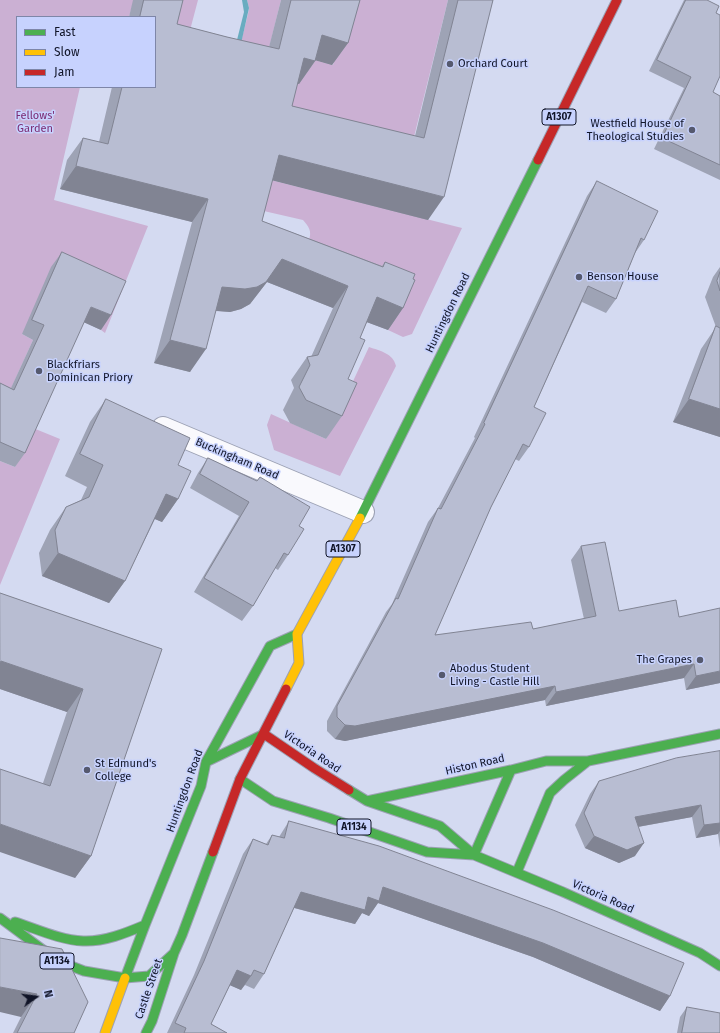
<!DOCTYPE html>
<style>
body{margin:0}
#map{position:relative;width:720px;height:1033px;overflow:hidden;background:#d4daf1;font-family:"Fira Sans",sans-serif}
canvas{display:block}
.legend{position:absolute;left:16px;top:16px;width:140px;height:72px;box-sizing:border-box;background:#c7d2fe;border:1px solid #7e86a8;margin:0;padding:5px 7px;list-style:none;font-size:12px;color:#101427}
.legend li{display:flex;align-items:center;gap:8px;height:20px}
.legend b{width:20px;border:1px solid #7e86a8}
.north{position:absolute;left:16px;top:977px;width:40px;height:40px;-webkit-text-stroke:3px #c7d2fe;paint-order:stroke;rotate:76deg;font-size:11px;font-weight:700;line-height:16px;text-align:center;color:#101427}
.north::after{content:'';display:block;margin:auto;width:14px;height:18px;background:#101427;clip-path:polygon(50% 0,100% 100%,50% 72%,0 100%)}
</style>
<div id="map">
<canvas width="720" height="1033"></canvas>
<ul class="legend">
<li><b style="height:5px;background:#4caf50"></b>Fast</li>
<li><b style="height:5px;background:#ffc107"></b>Slow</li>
<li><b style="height:5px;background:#c62828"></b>Jam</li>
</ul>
<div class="north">N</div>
</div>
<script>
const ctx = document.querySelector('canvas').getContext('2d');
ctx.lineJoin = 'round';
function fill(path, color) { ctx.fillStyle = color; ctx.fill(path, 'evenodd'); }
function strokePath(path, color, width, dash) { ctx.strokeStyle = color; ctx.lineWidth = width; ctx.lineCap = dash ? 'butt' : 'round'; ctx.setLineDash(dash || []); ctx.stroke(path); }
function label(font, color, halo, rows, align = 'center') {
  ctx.font = font + ' "Fira Sans",sans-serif'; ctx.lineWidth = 3; ctx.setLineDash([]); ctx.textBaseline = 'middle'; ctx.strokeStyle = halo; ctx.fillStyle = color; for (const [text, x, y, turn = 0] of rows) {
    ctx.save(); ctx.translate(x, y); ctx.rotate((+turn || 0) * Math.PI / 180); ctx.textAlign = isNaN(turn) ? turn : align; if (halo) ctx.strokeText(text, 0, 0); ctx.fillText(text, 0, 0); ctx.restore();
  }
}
fill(new Path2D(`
 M0,0H134L129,17H17V87H80L54,200L148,226L105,333L101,330L116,295L22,334L33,340L4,404L0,402Z
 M173,0H198L184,53L161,47Z
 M247,0H281L263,72L235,66L248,14L249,8Z
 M350,0H448L408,161L276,128L307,58L333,65Z
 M263,178L462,228L412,334L403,337L388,330L399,303L309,240C312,231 309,227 303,220L255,209Z
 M369,347C380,351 393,353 396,366L340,476L274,450L267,425L271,414L326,439Z
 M33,428L60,439L0,585V461L15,467Z`), '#cbb0d3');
fill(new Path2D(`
 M242,0H247L249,8L236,66L231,64L244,12Z`), '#69acc0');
const street = new Path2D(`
 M163,428L363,512`);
const fast = new Path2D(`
 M360,518L538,160
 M206,762L264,734
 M240,779L273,801L329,818L427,852L474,855
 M349,790L367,801L440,826L474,855L563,892L700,953L720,966
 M367,801L511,770L546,761H588L720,734
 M474,855L511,770
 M517,872L550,793L564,780L588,761
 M0,918L58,961L84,971L125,978L149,976L174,953L182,935L213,852
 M15,922C37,929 60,940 83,941C104,942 126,933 145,925
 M125,978L145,925L201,786L206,762L270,646L297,634
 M146,1033L152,1021L174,953`);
const slow = new Path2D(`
 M286,689L299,663L297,634L360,518
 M105,1033L125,978`);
const jam = new Path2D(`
 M538,160L617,0
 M264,734L314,768L349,790
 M213,852L240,779L286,689`);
strokePath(street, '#9ca1b4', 24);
strokePath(fast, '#9ca1b4', 11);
strokePath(slow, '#9ca1b4', 11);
strokePath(jam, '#9ca1b4', 11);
strokePath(street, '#f9f9fd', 22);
strokePath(fast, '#4caf50', 9);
strokePath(slow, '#ffc107', 9);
strokePath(jam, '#c62828', 9);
fill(new Path2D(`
 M133,0H183L177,24L227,37L269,47L281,0H360L348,43L332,65L316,60L299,84L297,83L292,106L415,136L448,0H493L428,220L272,180L262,221L382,266L385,262L413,279L403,308L388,330L367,322L360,338L348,379L342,416L326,439L290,423L283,410L294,388L291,380L307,357H311L333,308L267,282L250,304L241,309L230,312L216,311L190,372L154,363L192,222L60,189L67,160L83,138L99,142L112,87H155V17H129Z
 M684,0H707L716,13L713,92L720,96V180L654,149L684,88L649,71Z
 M597,181L644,240L635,253L616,299L606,313L582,302L534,407L529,447L519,461L515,459L491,507L435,635L533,629L584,619L571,560L581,546L619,611L679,617L720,683L686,690L684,678L546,706L545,700L345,741L335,739L327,731V721L386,612L392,604L428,522L438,508L475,438L474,437L587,196Z
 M62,252L101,330L84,322L25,453L15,467L0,461V383L11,388L33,340L22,334L51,267Z
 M720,267V437L673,422L701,349L716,327L705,297L713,277Z
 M106,399L178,465V499L162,522L155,519L125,581L109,603L42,576L39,553L50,530L66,507L81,500L87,487L65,476L90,422Z
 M208,458L257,481L260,477L299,526L288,555L278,570L275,568L253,606L242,621L194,592L239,516L190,488L198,473Z
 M0,593L162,649L91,856L75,878L43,783L67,712L0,689Z
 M720,751V848L718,834L696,838L692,817L638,827L635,856L619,863L585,848L575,825L590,794L599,781Z
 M289,821L670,996L660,1011L533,957L378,903L369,916L362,913L355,924L294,908L264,974L254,989L245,985L241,990L230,985L211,1024L227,1033H167L194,975L243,854L253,839L266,844L272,835L279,837Z
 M0,938L74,1033H13L21,1017Z
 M687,1007L720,1033H677L680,1017Z`), '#9ea3b5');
fill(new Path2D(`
 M322,35L348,43L332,65L307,58Z
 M304,58L315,61L299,84L288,81Z
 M279,155L444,197L428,220L263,178Z
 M76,166L208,199L192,222L60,189Z
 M282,259L348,286L333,308L267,282L250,304L241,309L230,312L207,310L222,287Z
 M377,297L403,308L388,330L361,320Z
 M91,307L111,315L101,330L81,321Z
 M170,340L206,349L190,372L154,363Z
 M689,399L720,409V437L673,422Z
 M166,494L178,499L162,522L150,517Z
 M58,553L125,581L109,603L42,576Z
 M1,661L83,689L67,712L0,689V662Z
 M694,664L684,678L546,706L556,692Z
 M720,671V683L686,690L696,676Z
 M555,686L545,700L345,741L335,739L345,725Z
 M701,805L692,817L626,829L635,817Z
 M720,823V831L718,834L696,838L704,825Z
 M0,824L91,856L75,878L0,852Z
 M594,836L644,843L635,856L619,863L585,848Z
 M383,887L543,943L670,996L660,1011L533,957L378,903L369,916L362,913L355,924L291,907L301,892L368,897Z
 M237,970L251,976L241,990L227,984Z
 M0,987L37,994L21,1017L0,1012Z`), '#818493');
const building = new Path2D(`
 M144,0H183L177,24L227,37L279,49L291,0H360L348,43L322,35L315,61L304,58L292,106L424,138L458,0H493L444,197L279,155L262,221L383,267L385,262L415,274L413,279L415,280L403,308L377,297L360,338L365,340L348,379L357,383L342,416L306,400L299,387L310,365L307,357L318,355L348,286L282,259L266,282L257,287L245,289L222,287L206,349L170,340L208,199L76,166L83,138L108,144L122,87H155V17H140Z
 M686,0H707L719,6L716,13L720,15V76L713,92L720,96V165L662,138L691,77L657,60Z
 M597,181L658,211L644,240L641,238L616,299L588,286L534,407L546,413L529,447L523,444L491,507L435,635L531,622L533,629L596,616L581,546L605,542L619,611L676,600L679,617L720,608V671L696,676L694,664L556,692L555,686L355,726L345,725L337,717V706L396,598L398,599L438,508L441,509L485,424L484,423Z
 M62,252L126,281L111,315L91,307L25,453L0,442V383L14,390L44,325L32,320Z
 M720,272V291L717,281Z
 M716,326L720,328V409L689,399Z
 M106,399L190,438L178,465L191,471L178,499L166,494L125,581L58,553L55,530L66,507L89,497L103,465L80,454Z
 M208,458L257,481L260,477L310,507L299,526L304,529L288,555L284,553L253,606L204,578L249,502L200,474Z
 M0,593L162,649L91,856L0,824V769L50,786L83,689L1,661L0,663Z
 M720,751V823L704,825L701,805L635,817L644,843L627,850L594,836L584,813L599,781L676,758Z
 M289,821L379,846L553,910L684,963L670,996L543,943L383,887L379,901L368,897L365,910L301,892L264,974L254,970L251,976L237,970L211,1024L227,1033H184L186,1028L175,1023L204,961L253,839L268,845L272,835L284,838Z
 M0,938L62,949L88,1002L74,1033H17L37,994L0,987Z
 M687,1007L720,1013V1033H682Z`);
fill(building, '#b8bdd2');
strokePath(building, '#818493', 1);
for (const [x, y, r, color] of [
 [450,64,4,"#55596e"],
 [692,130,4,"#55596e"],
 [579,277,4,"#55596e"],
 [39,371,4,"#55596e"],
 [700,660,4,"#55596e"],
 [442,675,4,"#55596e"],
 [87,770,4,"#55596e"]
]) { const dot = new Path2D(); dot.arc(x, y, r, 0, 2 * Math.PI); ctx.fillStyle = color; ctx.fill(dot); strokePath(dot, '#c7d2fe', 1.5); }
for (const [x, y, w] of [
 [559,117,34],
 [343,549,34],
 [354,827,34],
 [57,961,34]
]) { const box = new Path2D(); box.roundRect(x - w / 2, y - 8, w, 16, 3); ctx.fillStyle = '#c7d2fe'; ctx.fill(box); strokePath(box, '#101427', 1); }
label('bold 10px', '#101427', null, [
 ["A1307",559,117],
 ["A1307",343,549],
 ["A1134",354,827],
 ["A1134",57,961]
]);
label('11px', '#101427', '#c7d2fe', [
 ["Orchard Court",458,64],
 ["Westfield House of",684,124,"right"],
 ["Theological Studies",684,137,"right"],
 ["Benson House",587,277],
 ["Blackfriars",47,365],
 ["Dominican Priory",47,378],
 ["The Grapes",692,660,"right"],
 ["Abodus Student",450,669],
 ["Living - Castle Hill",450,682],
 ["St Edmund's",95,764],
 ["College",95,777]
], 'left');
label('11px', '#7c2b72', '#c7d2fe', [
 ["Fellows'",35,116],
 ["Garden",35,129]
]);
label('11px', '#101427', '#c7d2fe', [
 ["Huntingdon Road",448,313,-64],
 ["Buckingham Road",237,459,23],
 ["Victoria Road",312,752,34],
 ["Histon Road",475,765,-13],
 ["Huntingdon Road",185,791,-70],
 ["Victoria Road",603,897,24],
 ["Castle Street",149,989,-71]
]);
</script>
